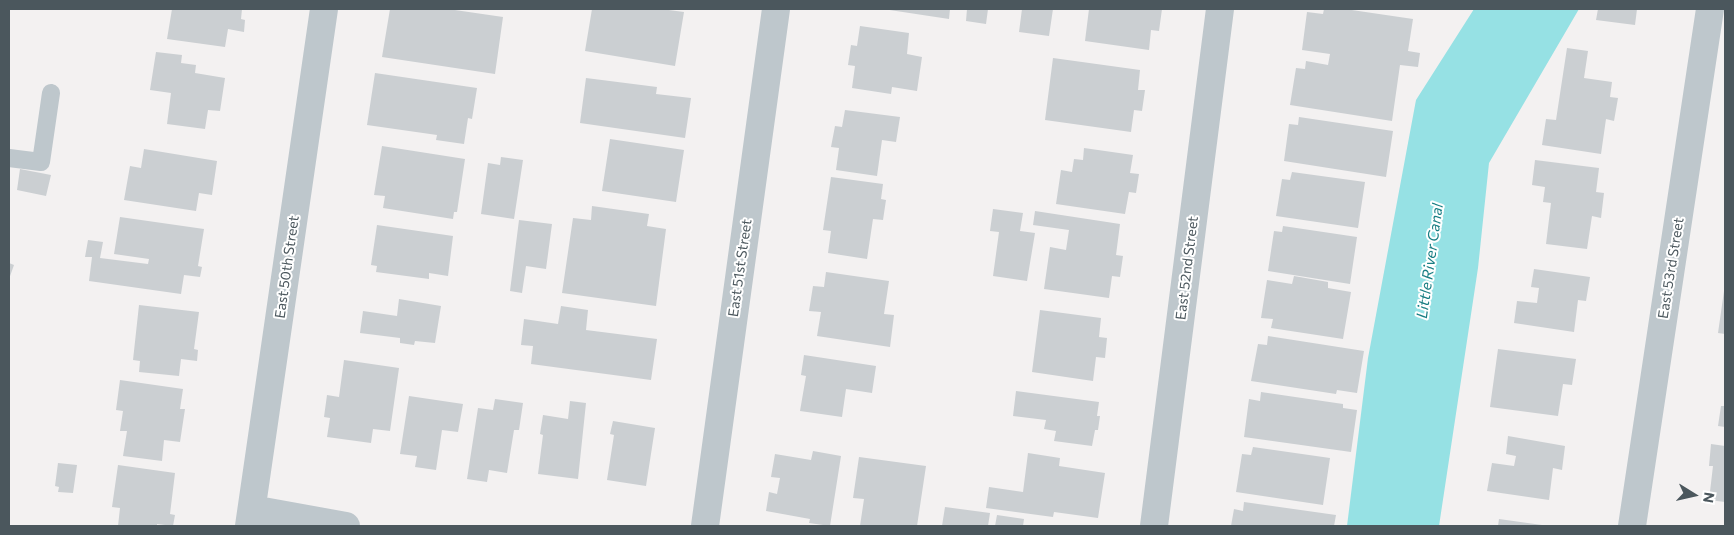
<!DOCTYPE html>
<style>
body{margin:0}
#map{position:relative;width:1734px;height:535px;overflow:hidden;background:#f3f1f1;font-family:Commissioner,sans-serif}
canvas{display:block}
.frame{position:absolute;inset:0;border:10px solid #4b575d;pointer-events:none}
.north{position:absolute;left:1669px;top:470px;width:50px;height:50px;-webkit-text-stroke:4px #fff;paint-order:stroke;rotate:100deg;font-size:14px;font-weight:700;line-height:20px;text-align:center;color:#4b575d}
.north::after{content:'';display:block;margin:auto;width:18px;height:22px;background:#4b575d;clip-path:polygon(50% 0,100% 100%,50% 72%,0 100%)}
</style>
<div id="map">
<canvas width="1734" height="535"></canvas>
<div class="frame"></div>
<div class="north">N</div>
</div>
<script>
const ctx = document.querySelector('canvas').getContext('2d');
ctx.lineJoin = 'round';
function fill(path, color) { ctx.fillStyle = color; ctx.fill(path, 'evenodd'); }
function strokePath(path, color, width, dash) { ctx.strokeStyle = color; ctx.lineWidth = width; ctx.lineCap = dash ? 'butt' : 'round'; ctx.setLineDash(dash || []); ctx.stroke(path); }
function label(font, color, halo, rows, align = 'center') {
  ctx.font = font + ' Commissioner,sans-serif'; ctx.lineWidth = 4; ctx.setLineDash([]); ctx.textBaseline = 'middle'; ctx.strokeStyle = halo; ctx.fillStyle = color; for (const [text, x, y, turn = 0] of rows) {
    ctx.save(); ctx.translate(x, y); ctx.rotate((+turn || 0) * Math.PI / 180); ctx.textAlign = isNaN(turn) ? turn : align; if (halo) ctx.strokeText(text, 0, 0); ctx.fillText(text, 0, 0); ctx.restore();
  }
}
fill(new Path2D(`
 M1474,9H1579L1489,163L1478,268L1439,526H1347L1368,358L1416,100Z`), '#96e1e4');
fill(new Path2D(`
 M172,9H242L241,19L245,20L244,32L228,29L225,47L167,39Z
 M390,9H448L503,17L495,74L382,57Z
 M592,9H661L684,12L675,66L585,51Z
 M883,9H950L949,19Z
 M967,9H988L986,24L966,21Z
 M1022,9H1053L1049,36L1019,32Z
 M1089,9H1162L1159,31L1151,30L1149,50L1085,41Z
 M1324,9H1345L1413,19L1408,51L1420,53L1418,67L1400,65L1392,121L1290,105L1296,68L1305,69L1306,61L1328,65L1330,54L1302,50L1307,12L1323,14Z
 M1598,9H1637L1635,25L1596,20Z
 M860,26L909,33L907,54L922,57L917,91L892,87L891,94L852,88L855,66L848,65L851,45L857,46Z
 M1567,48L1588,51L1584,78L1612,82L1610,97L1618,98L1614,121L1606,119L1601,154L1542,145L1546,119L1556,120Z
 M156,52L182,55L181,63L196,65L195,73L225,78L220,111L208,110L205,129L167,124L171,93L150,90Z
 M1053,58L1140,70L1138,90H1145L1142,111L1134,110L1131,132L1045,120Z
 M375,73L477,88L472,119L468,118L464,144L436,140L437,135L367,125Z
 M586,78L657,87L656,94L691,98L685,138L580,123Z
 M845,110L900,117L896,142L882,140L877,176L836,170L839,148L831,147L835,126L842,127Z
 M1299,117L1393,131L1386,177L1284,161L1289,124L1298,125Z
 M610,139L684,150L676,202L602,191Z
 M382,146L465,159L457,212H454L453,219L383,208L385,196L374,195Z
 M1084,148L1133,155L1130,173L1139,174L1136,193L1129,192L1125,214L1056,204L1061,170L1072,172L1074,159L1083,160Z
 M144,149L217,161L212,195L199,193L196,211L124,200L130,166L141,168Z
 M501,157L523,160L514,219L481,214L488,163L500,165Z
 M1535,160L1599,168L1596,192L1604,193L1601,218L1592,216L1587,249L1546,244L1551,203L1543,202L1545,187L1532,185Z
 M20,169L51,175L46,196L17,190Z
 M1292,172L1365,182L1358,228L1276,216L1282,179L1290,180Z
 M831,177L883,184L881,199L886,200L883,220L873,219L867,259L828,253L831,231L823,230Z
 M592,206L649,214L647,226L666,229L656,306L562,293L573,218L591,220Z
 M993,209L1023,213L1020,231L1035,233L1027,281L993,276L999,232L990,231Z
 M1035,211L1120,224L1116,255L1123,256L1120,277L1112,276L1109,298L1044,289L1050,247L1066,250L1069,230L1033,225Z
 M120,217L204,229L198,266L202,267L200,277L184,275L181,294L89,281L92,257H85L88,240L103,242L100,258L148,264L149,259L114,254Z
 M519,220L552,224L546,269L526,266L522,293L510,291Z
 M377,225L453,236L448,276L429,273V279L376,272L377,266L371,265Z
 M1283,226L1357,237L1350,284L1268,271L1274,231L1282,232Z
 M9,263L14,265L9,279Z
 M1534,269L1590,277L1586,301L1578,300L1574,332L1514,323L1517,301L1537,303L1539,288L1531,287Z
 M826,272L889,281L884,314L894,315L890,347L817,336L821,312L809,311L813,286L824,287Z
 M1294,276L1328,282V288L1351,292L1343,339L1271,328L1273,319L1261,318L1267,280L1292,284Z
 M1724,291H1725V334L1718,333Z
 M399,299L441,306L435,343L415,341L414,345L400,343V338L360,333L363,311L397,316Z
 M139,305L199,312L194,349L198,350L197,361L181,359L179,376L139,372L140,361L133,360Z
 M561,306L588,310L586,330L657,339L651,380L531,364L533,346L521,345L524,319L558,324Z
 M1040,310L1101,318L1099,337L1107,338L1105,358L1096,357L1093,381L1032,372Z
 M1268,336L1364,351L1357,393L1337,390L1336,394L1251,381L1258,344L1267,345Z
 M1498,349L1576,359L1572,385L1563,384L1558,416L1490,407Z
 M804,355L876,366L872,393L846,389L842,417L800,411L806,376L801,375Z
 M344,360L399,368L390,431L373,429L371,443L327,437L330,418L324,417L327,395L339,397Z
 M120,380L183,389L180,409H185L180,442L164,440L162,461L123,456L127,431H120L123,411L116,410Z
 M1016,391L1099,402L1097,416H1100L1098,430H1095L1092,446L1054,441L1056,431L1044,429L1046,420L1013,416Z
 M1261,392L1343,404V408L1357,410L1351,452L1244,437L1249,399L1260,401Z
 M409,396L463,404L458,432L442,430L436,470L415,467L417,456L400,454Z
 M495,399L523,403L519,430H514L507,473L489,470L487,482L467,479L478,408L493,410Z
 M570,401L586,403L578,479L538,474L543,435L540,434L543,415L568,419Z
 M1721,406H1725V427L1718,426Z
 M613,421L655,428L646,486L607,480L614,435L610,434Z
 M1508,436L1565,446L1562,470L1553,468L1549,500L1487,491L1492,463L1514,466L1516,456L1506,454Z
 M1711,444L1725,446V502L1709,500L1713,466H1709Z
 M1253,447L1330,458L1323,505L1236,492L1242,454L1251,455Z
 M813,451L841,456L830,526L809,523L810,519L766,511L769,492L777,494L780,478L771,477L775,454L811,460Z
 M1028,453L1060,458L1059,466L1105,473L1098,518L1054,512L1053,517L986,508L989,487L1023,492Z
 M859,457L926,466L917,526H860L864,499L853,498Z
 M58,463L77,465L73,493L58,492L59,487L55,486Z
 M118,465L175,473L170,514L175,515L173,526L157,524V526H118L120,508L112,507Z
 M1244,502L1336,515L1334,526H1231L1234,509L1243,511Z
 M945,507L990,513L988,526H942Z
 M997,515L1024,519L1023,526H995Z
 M1499,519L1542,525V526H1498Z`), '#cbcfd2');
strokePath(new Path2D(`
 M9,158L41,162L51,93`), '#bec7cc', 18);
strokePath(new Path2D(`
 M252,509L346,526
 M249,526L324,9
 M705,526L776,9
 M1154,526L1220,9
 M1632,526L1710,9`), '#bec7cc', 28);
label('14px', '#4b575d', '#fff', [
 ["East 50th Street",287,267,-82],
 ["East 51st Street",740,268,-82],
 ["East 52nd Street",1187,268,-83],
 ["East 53rd Street",1671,268,-81]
]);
label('italic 15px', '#197e83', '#fff', [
 ["Little River Canal",1430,261,-82]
]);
</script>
